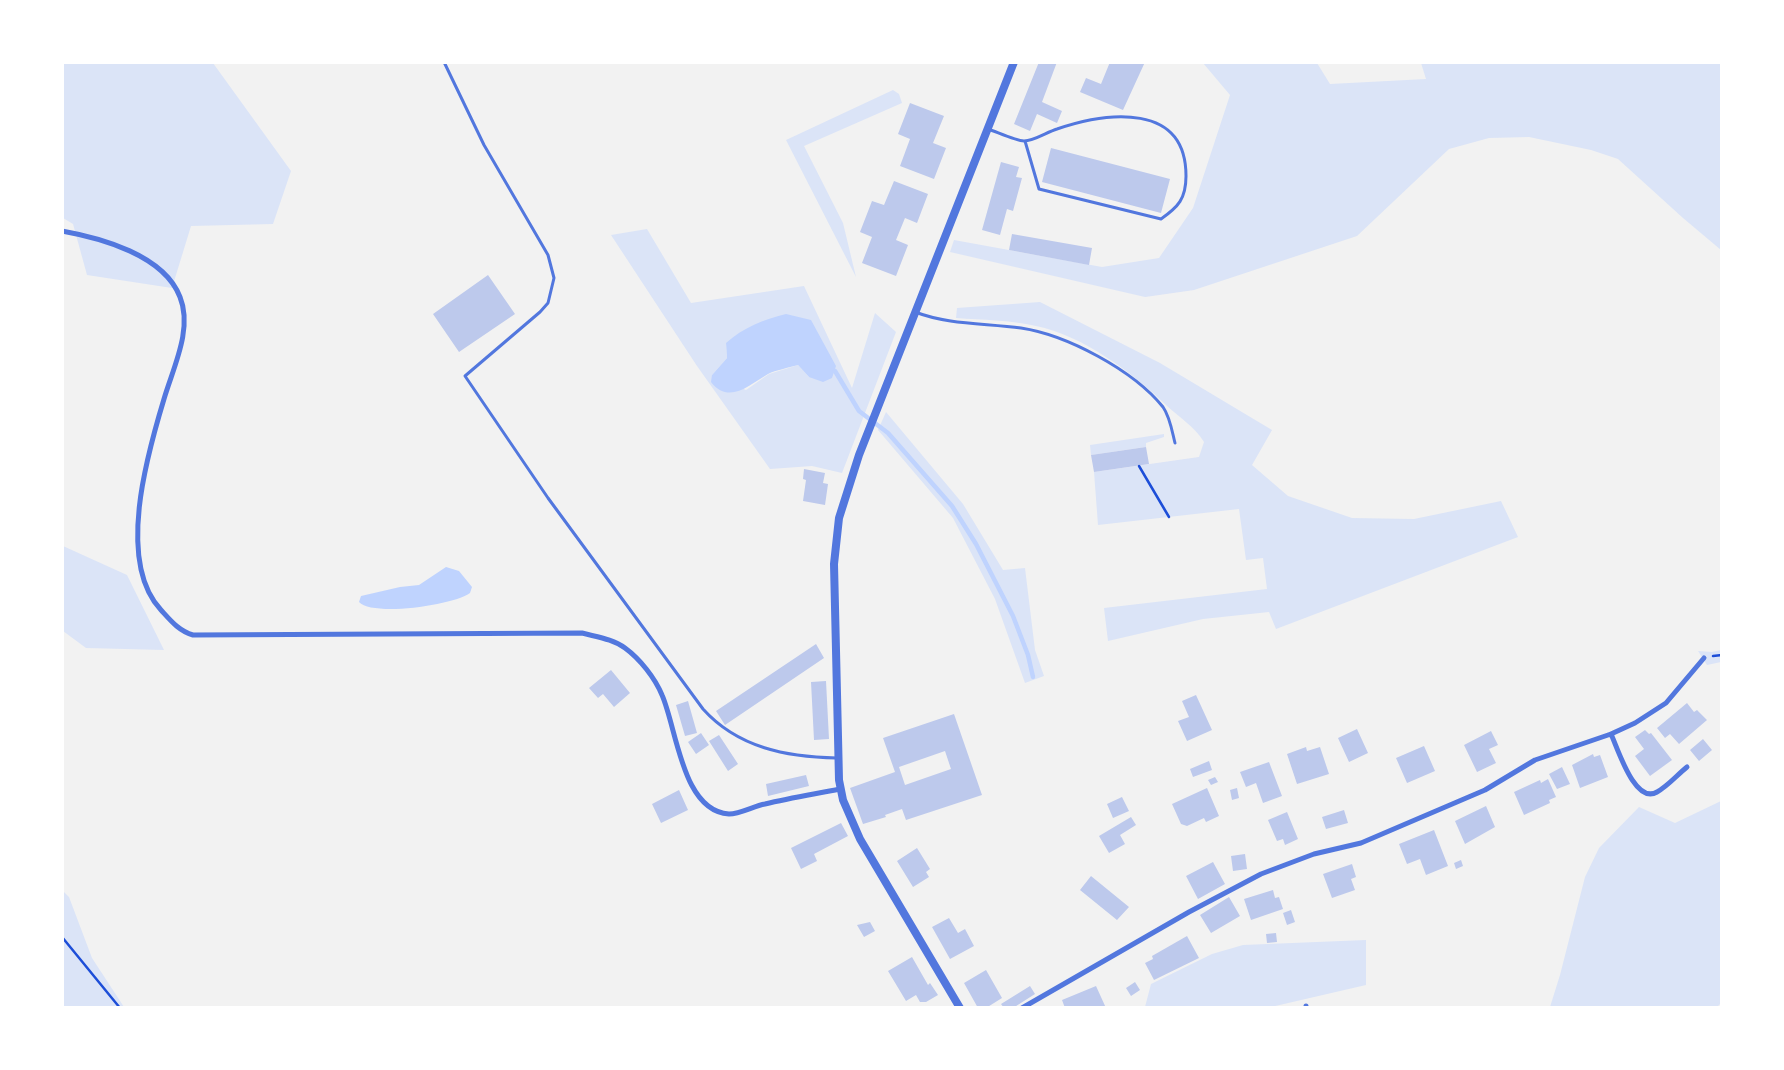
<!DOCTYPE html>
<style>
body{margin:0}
#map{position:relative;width:1784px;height:1070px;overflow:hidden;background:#f2f2f2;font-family:"Public Sans",sans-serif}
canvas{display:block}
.frame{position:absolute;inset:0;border:64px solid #fff;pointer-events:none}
</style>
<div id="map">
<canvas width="1784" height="1070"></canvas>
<div class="frame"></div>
</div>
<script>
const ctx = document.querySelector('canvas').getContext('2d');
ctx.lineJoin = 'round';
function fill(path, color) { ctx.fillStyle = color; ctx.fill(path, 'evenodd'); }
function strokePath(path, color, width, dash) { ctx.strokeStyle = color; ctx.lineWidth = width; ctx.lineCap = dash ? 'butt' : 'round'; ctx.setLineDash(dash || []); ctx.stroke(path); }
fill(new Path2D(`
 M62,63H213L291,171L273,224L191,226L172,288L87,275L73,224L63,218Z
 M1203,63H1317L1330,84L1426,79L1421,63H1721V250L1683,218L1618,159L1591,150L1529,137L1489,138L1449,149L1357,236L1194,290L1145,297L950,252L954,240L1102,267L1159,258L1193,208L1230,95Z
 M893,90L899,94L902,103L804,146L843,223L856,277L786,140Z
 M647,229L691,303L804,286L852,388L875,313L896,332L842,473L812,466L770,469L697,366L611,235ZM726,343L835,371L809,377L798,365L769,374L746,390L712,375L727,358Z
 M1040,302L1160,363L1272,430L1252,465L1288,496L1352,518L1414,519L1501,501L1518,537L1276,629L1269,612L1203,619L1108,641L1104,608L1267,589L1263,558L1246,560L1239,509L1098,525L1094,472L1199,457L1204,442C1194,426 1180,418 1166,405C1133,373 1082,335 1036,326C1010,320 982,320 956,318L957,308Z
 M886,412L963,504L1003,570L1025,568L1035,650L1044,676L1025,683L995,599L953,518L878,430Z
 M1164,434V437L1146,443V447L1091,455L1090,445Z
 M63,546L127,575L164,650L86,648L63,631Z
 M1721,650V662L1707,665L1698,651L1712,652Z
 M1721,801L1722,1002L1717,1007H1550L1560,975L1585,877L1599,848L1639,807L1675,823Z
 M62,890L69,897L92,958L124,1007H63Z
 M1366,940V985L1271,1007H1145L1151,984L1212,954L1243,945Z`), '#dbe4f7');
fill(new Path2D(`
 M786,314L811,320L836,366L832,378L823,382L809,377L798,365C788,368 776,370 768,374C749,385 729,405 711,382L712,375L727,358L726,343C744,327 763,320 786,314Z
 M446,567L459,571L472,587L470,593C454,605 373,617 359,602L361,596L400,587L419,585Z`), '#bfd3fe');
strokePath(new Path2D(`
 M835,371L859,411L888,433L952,506L976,544L1013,616L1028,655L1033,677`), '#bfd3fe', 4.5);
fill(new Path2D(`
 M1039,62H1057L1042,102L1062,111L1057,123L1037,114L1030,131L1014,124Z
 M1110,62H1145L1123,110L1080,92L1086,78L1101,84Z
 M910,103L944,116L933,143L946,148L934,179L900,166L910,139L898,134Z
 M1051,148L1170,179L1161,213L1042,182Z
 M1001,162L1019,167L1016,177L1022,178L1013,211L1007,209L1000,235L982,230Z
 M894,181L928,194L917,223L905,218L896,240L908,245L896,276L862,263L872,237L860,232L872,201L884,205Z
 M1012,234L1092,248L1089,265L1009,250Z
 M488,275L515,314L459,352L433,314Z
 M1146,447L1149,464L1094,472L1091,455Z
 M804,469L825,473L823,483L828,484L825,505L803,501L806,480L803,479Z
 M816,644L824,658L725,725L716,711Z
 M611,670L630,693L614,707L603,694L598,698L589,688Z
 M826,681L829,739L814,740L811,682Z
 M1196,695L1212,730L1187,741L1178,721L1189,717L1182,701Z
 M688,701L697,733L685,736L676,705Z
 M1687,703L1694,712L1697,710L1707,720L1679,744L1670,734L1665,738L1657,728Z
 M954,714L982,795L906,820L902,809L885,815L886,817L863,824L850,788L895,772L883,738ZM945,751L951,769L905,785L899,767Z
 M1357,729L1368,753L1349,762L1338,738Z
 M1645,730L1649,734L1651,733L1672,760L1650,776L1635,756L1644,749L1635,737Z
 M1491,731L1498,745L1489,749L1496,763L1477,772L1464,745Z
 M701,733L709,745L696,754L688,742Z
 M719,735L738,764L728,771L709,741Z
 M1703,739L1712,750L1699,761L1690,750Z
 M1424,746L1435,771L1407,783L1396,758Z
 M1306,747L1307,751L1320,747L1329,774L1297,784L1287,754Z
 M1593,754L1594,757L1600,755L1608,777L1580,788L1572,765Z
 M1209,761L1212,770L1193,777L1190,769Z
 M1269,762L1282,796L1263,803L1256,783L1246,787L1240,772Z
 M1562,767L1570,784L1557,789L1549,774Z
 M806,775L809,786L768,796L766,784Z
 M1215,777L1218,782L1211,785L1208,780Z
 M1548,779L1556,797L1549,800L1550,803L1524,815L1514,792L1540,780L1541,783Z
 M1207,788L1219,816L1206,822L1204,818L1187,826L1181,824L1172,804Z
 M1237,788L1239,798L1232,800L1230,790Z
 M679,790L688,810L661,823L652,804Z
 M1122,797L1129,811L1113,818L1107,804Z
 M1486,806L1495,827L1465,844L1455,821Z
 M1344,810L1348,823L1326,829L1322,817Z
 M1287,812L1298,839L1285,845L1283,839L1277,841L1268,820Z
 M1131,817L1136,825L1120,835L1125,844L1109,853L1099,836Z
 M841,823L848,836L814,854L817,861L801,869L791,848Z
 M1434,830L1448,866L1426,875L1420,859L1407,864L1399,844Z
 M917,848L930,869L926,872L929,877L913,887L897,861Z
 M1245,854L1247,869L1233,871L1231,856Z
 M1461,860L1463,866L1456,869L1454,863Z
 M1213,862L1225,884L1198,899L1186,876Z
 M1352,864L1356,877L1351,879L1355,890L1332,898L1323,874Z
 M1091,876L1129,907L1117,920L1080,890Z
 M1273,890L1275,898L1279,897L1283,909L1251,920L1244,899Z
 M1229,897L1240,916L1211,933L1200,915Z
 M1291,910L1295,922L1287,925L1283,913Z
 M949,918L958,933L965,929L974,946L950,959L932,927Z
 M870,922L875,931L864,937L857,925Z
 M1276,933L1277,942L1267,943L1266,934Z
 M1187,936L1199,958L1154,980L1145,963L1153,959L1152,956Z
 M912,957L928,985L930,983L938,995L926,1002H920L916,995L906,1001L888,971Z
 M986,970L1002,998L986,1008H978L964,983Z
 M1135,982L1140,990L1131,996L1126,988Z
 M1030,986L1035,994L1013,1008H1004L1001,1004Z
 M1096,986L1106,1008H1065L1062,1000Z`), '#bdc9ec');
strokePath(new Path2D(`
 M1139,466L1169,517
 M1713,656L1722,655
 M62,937L120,1008`), '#1d4ed8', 2.5);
strokePath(new Path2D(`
 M444,62L484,145L548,255L554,278L548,303L540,312L465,376L548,498L703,709C738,748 787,757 837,758
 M988,129C997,132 1016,141 1024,141C1034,141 1047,132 1057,129C1107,112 1186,102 1186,176C1186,199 1178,207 1161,219L1039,189L1025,141
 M915,312C949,325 986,323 1021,328C1067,335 1133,370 1163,407C1170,417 1172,431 1175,443`), '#5277de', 3);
strokePath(new Path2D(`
 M62,231C101,238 164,255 180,297C193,329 173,368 164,399C147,455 116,562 161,610C171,621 179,631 193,635L582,633C597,637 613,639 625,648C640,659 655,678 662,695C677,729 682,811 729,814C740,814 754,806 765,804C790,798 815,794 840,789
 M1611,734C1618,749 1635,805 1657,792C1668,786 1677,775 1687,767
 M1022,1008L1189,912L1261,874L1314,854L1361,843L1485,790L1535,760L1611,734L1635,723L1666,703L1704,658
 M1306,1008V1006`), '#5277de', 5);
strokePath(new Path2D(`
 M960,1008L860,839L843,800L839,780L834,564L839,518L859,455L1014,62`), '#5277de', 8);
</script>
